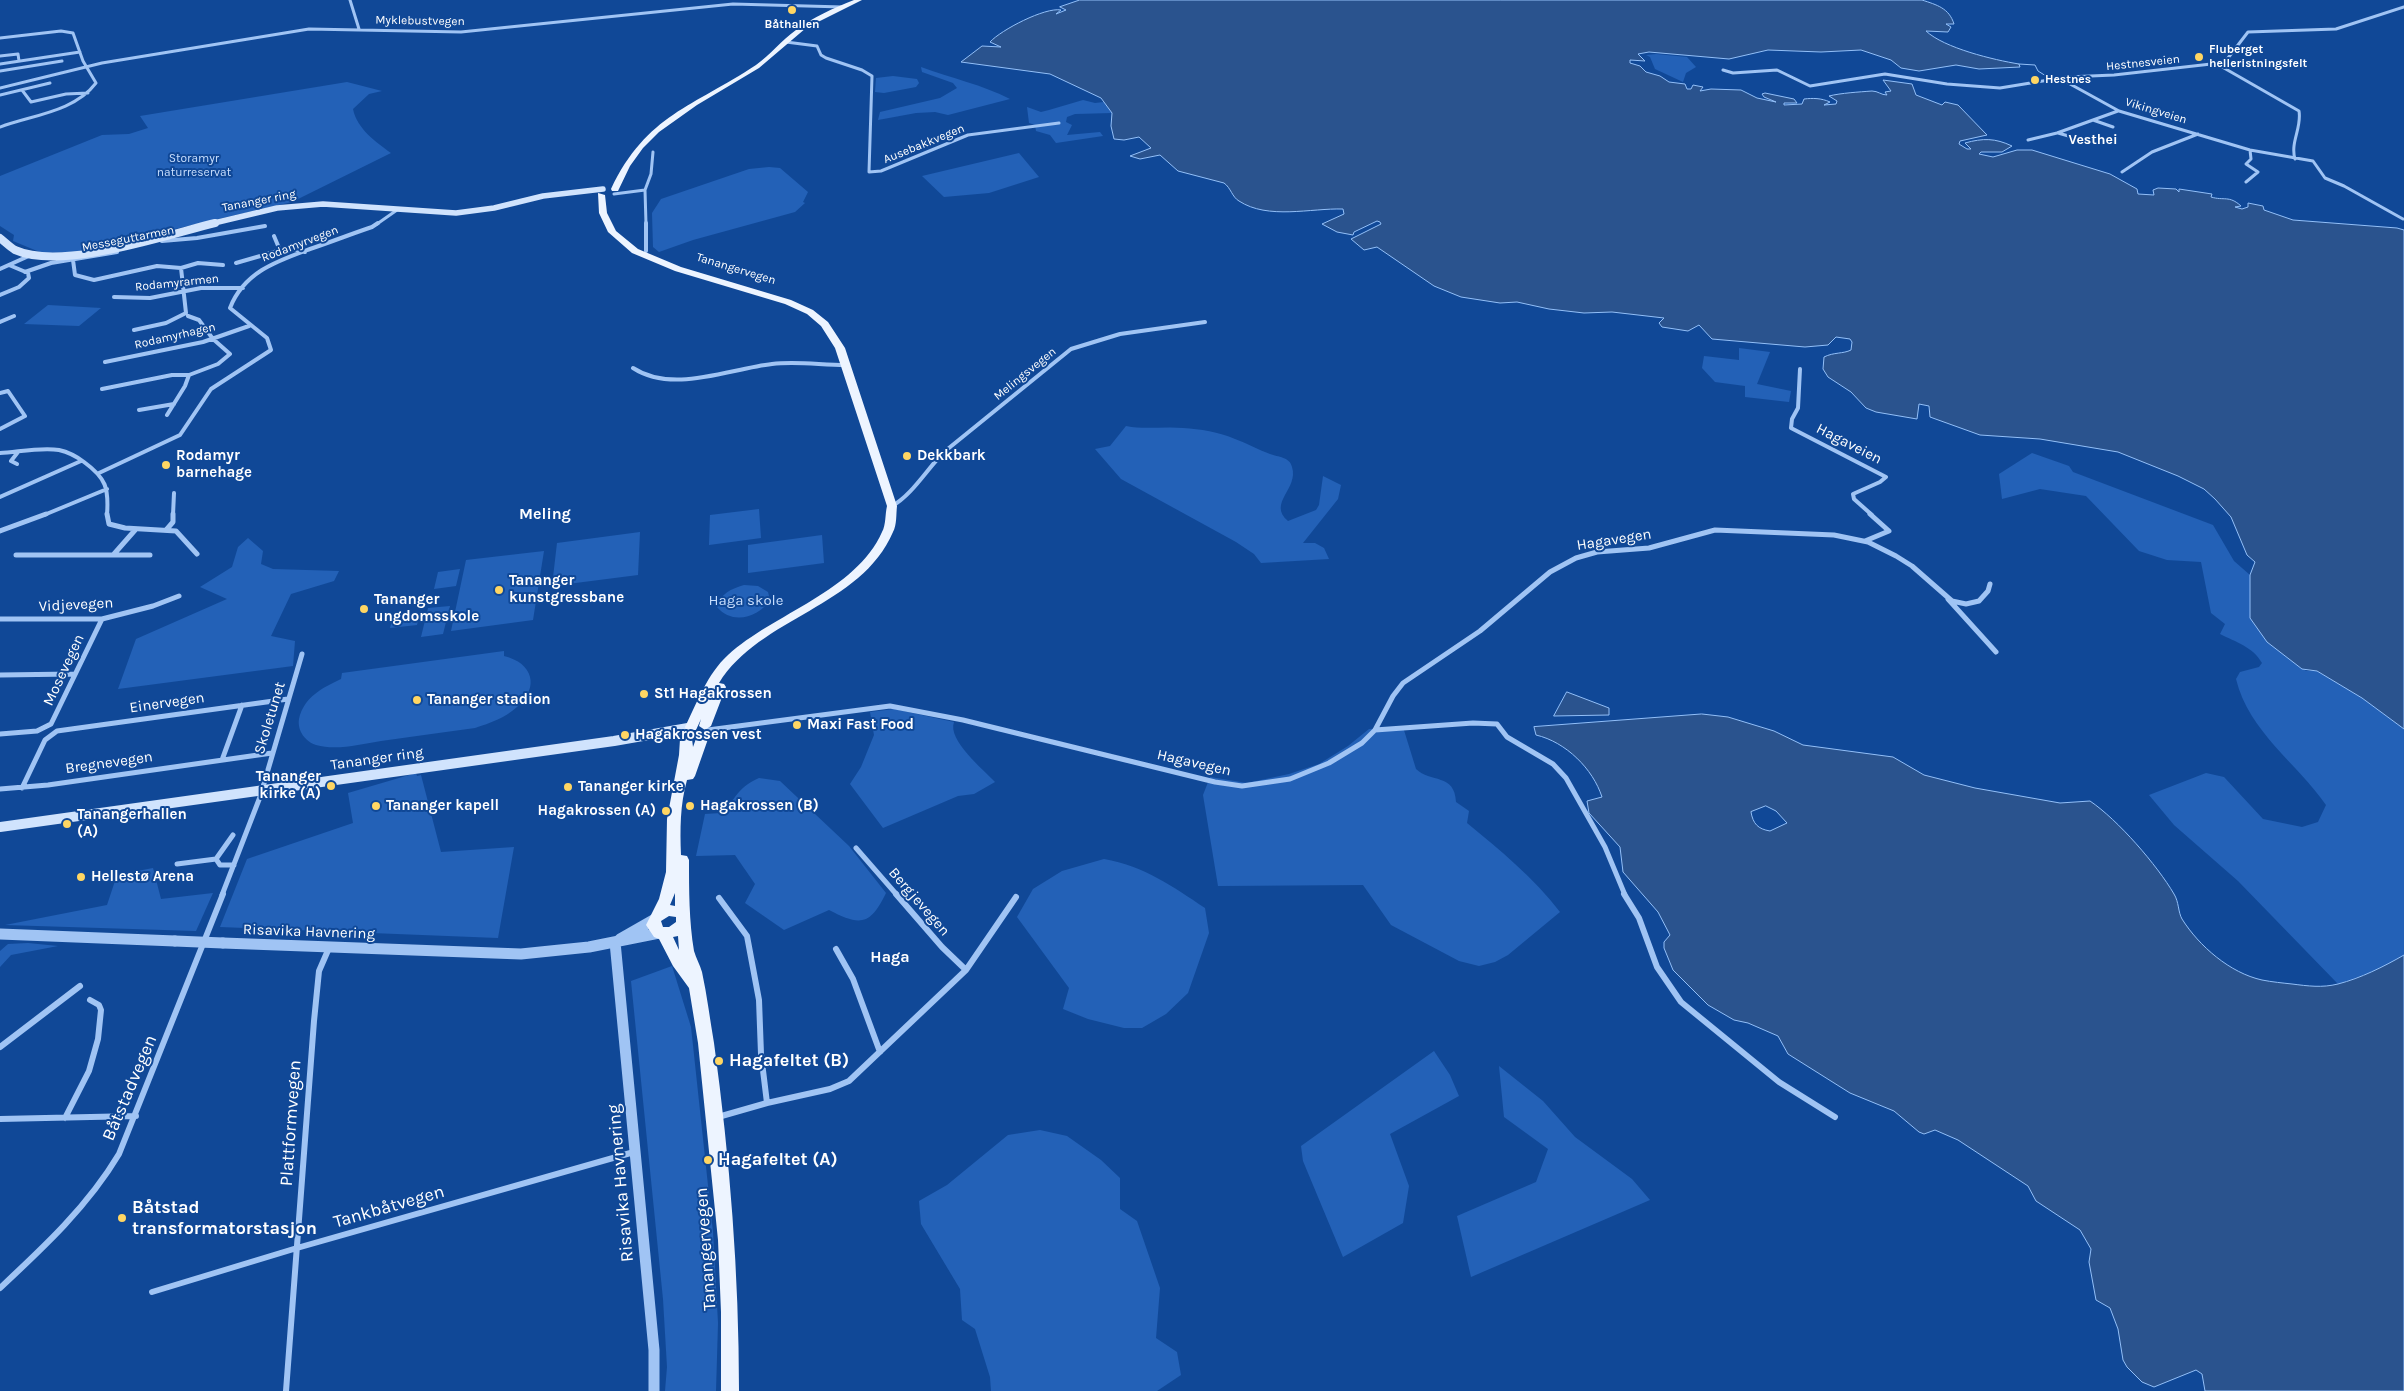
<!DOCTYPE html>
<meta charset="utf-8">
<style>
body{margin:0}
canvas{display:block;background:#104897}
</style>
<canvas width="2404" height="1391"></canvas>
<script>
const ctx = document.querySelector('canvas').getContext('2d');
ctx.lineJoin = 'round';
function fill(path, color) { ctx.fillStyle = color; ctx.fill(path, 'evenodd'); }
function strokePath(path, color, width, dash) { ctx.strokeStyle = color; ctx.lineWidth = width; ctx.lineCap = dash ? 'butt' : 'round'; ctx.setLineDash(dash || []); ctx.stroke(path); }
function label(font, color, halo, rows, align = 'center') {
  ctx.font = font + ' Karla,sans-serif'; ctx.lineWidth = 4; ctx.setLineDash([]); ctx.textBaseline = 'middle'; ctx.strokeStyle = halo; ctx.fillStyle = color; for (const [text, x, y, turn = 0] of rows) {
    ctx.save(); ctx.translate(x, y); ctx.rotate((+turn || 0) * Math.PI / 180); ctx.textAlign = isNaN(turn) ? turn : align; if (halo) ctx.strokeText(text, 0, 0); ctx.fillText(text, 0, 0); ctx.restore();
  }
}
fill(new Path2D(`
 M1656,54L1687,57L1696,67L1686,73L1683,82L1655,69L1650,57L1646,55Z
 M921,67C951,78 983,85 1010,99L948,115L935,112L916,113L878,120L880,112L940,98L957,88L953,83L922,72Z
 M893,76L917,79L919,83L916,87L884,93L875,92L876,78Z
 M347,82L382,91L369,94L353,109C357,129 376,142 391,153L292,202L75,252L42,253L13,241L14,235L0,226V176L102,135L129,134L148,128L140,116Z
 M1083,100L1095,103L1104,102L1112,113L1075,114L1067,117L1066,122L1072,125L1067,135L1100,132L1103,136L1056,143L1050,135L1036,131L1035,125L1029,123L1027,107L1041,112L1049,110Z
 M1019,153L1039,177L989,193L944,197L922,176Z
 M769,167L780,168L808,192L803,202L805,203L795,212L693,240L659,252L653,247L652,213L661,199L749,169Z
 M48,305L101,308L79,326L24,324Z
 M1739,348L1770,352L1757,384L1791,391L1789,402L1745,397V386L1715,382L1702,368L1704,356L1739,360Z
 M1126,426C1145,430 1164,426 1183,428C1200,429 1219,432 1235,439C1247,443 1258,450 1270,454C1278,457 1290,457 1292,467C1299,489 1267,503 1288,521L1316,510L1319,505L1323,476L1341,485L1338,499L1303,543H1315L1324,548L1329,559L1261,563L1254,554L1236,542L1121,479L1095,449L1110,446Z
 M2032,453L2069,466L2073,472L2213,525L2234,561L2250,575V618L2306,671H2317L2362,698L2404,729V955L2378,970L2338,984L2238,881L2174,825L2149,795L2206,773L2224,777L2263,819L2302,827L2318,822L2326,805C2297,763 2249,732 2236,679L2240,672L2259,667L2262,663C2253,647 2236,642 2220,634L2225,624L2211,613L2201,562L2167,560L2139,551L2086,496L2040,489L2002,499L1999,474Z
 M759,509L761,538L709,545L710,515Z
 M640,532L638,575L552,586L557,543Z
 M822,535L824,563L748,573V545Z
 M248,538L263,551L261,564L273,569L339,571L334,581L291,594L271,636L295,641L293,666L118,689L136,639L227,599L200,587L232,567L238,547Z
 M544,551L533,620L451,631L466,560Z
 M460,569L456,586L434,589L438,572Z
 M744,585L758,586L768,592L770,600C758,618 732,625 717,607C721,593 731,589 744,585Z
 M450,606L443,634L421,637L428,608Z
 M419,616L417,625L390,628L392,620Z
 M504,651V656C533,663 540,687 517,707C505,718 490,723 475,728C443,732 412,737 381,741C360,744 337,751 316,745C306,742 297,731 299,719C304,697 322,688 341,679L342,673Z
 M894,709L954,722C947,740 984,770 995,782L974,794L958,796L883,828L850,784L861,767L874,735L870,712Z
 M1403,727L1416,769C1430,783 1455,773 1456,802L1469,811L1467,823C1500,850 1534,878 1560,912L1508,955L1495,962L1479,966L1459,961L1391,925L1363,885L1218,886L1203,795L1210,777L1247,783L1289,774L1319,764L1348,746L1369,729Z
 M416,773L417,776L421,775L441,852L514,847L498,938L220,927L247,859L353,823L348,793Z
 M759,778L780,781L849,846L886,893C870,926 860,926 829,910L784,930L745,903L755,884L735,855L696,856L705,814L721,813C738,798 735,789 759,778Z
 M1104,859C1144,866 1172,886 1205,908L1209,933L1188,993L1166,1014L1142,1028H1124L1088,1019L1063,1009L1069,988L1017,917L1033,889L1062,871Z
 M153,868L161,899L213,893L196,931L5,925L107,905L117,875Z
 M28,943L58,946L11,955L0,967V951L8,944Z
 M672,966L691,1027L713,1232L718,1323L716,1391H665L667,1367L663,1299L631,981Z
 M1434,1051L1450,1075L1459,1096L1390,1134L1409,1186L1403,1223L1343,1257L1303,1161L1301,1146Z
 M1499,1066L1543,1101L1575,1137L1632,1179L1650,1200L1471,1277L1457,1216L1536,1182L1548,1149L1504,1117Z
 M1040,1130L1067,1136L1101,1160L1120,1178V1209L1137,1221L1160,1288L1156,1338L1177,1352L1181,1375L1157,1391H991L990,1377L975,1329L962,1320L960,1289L921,1224L919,1201L947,1185L1008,1135Z`), '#2361b7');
const water = new Path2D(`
 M1080,0H1922C1937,5 1949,8 1954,24H1946L1951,27L1948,32L1926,31C1944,48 1994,60 2019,64L2020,67L1979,69L1956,65L1919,71L1901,68L1891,60L1861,50L1821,52L1768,50L1729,59L1649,52L1638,54L1645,61L1630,60V63L1640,66L1646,72L1660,76L1669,82L1685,84L1687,89H1691L1693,85L1703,87L1700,91L1711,89L1741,90L1757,98L1776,102L1764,97L1762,94L1765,93L1794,99L1797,103H1784V105L1802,104L1804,99C1813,98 1821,98 1830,102L1824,105L1836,104L1837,101L1829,96C1841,93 1859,92 1872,91C1878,91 1881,95 1887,95L1885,92L1891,91L1883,80L1912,84L1916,95L1942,105L1945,102L1958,105L1987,135L1960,141L1959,144L1967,149H1971L1965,143C1983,138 1995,138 2012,146L2002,152H1981L1979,154L1993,157L2017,150H2032L2110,174L2137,189L2138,194L2154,195L2153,190L2158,188L2176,189L2179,192V189L2212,194L2211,197C2224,201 2229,195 2241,206L2235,207L2242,209L2248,207V203L2263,206L2264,210L2293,220L2397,228L2404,230V729L2362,698L2317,671L2302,669L2267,642L2250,618V575L2255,562L2247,555L2231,517L2215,499L2204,489L2178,476L2118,452L2040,439L1980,435L1930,417L1929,406L1919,404L1917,419L1876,412L1866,408L1851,392L1828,377L1823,369L1824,357C1834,352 1843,354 1851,350L1852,342L1850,339L1836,337L1828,345L1805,347L1712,339L1699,325L1688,331L1662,327L1659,323L1664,318L1612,312L1584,313L1549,309L1517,302L1500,303L1461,297L1434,286L1377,247L1364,250L1351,239L1381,224L1380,222L1377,221L1354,232L1353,235L1337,232L1322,224L1344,214L1343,209C1311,208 1268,220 1239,201C1232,197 1231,188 1224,183L1178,171L1160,155L1140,159L1130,156L1151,148L1139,137L1124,140L1114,139L1111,126L1112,113L1101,98L1050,74L961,62L982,46L1001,47L990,42C1001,30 1045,7 1061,10L1056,14L1066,10L1060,7Z
 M1567,692L1609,708V715L1554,716Z
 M1702,714L1728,717L1774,731L1803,745L1893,757L1924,775L1975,788L2060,803L2090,801C2118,820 2157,865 2174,894C2179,902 2178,912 2182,919C2199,946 2230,973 2262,980C2272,982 2283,983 2292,984C2308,986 2322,988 2338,984C2361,978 2383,967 2404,955V1391H2205L2202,1374L2196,1370L2154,1387L2142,1382L2127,1367L2123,1360L2118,1329L2110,1308L2096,1300L2089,1262L2091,1249L2080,1230L2036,1201L2028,1186L1958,1140L1935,1130L1924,1134L1919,1132L1894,1111L1850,1093L1788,1054L1778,1036L1748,1023L1734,1020L1708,1005L1673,970L1664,948V942L1670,935L1658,912L1623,872L1620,847L1589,813L1587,801L1602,797C1593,769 1566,742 1536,735L1534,727ZM1766,806L1776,811L1787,823L1770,831C1758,829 1753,824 1751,812Z`);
fill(water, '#2a538e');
strokePath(water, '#92bff8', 1);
strokePath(new Path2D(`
 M2019,64L2035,65L2038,71L2046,76`), '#92bff8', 1);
strokePath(new Path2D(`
 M350,0L359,29
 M0,38L61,31L73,33L83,61L96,83C74,112 32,115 0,127
 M786,42L817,46L821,55L826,58L862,70L872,76L869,172L881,171L968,135L1059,123
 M0,56L18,54L19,61
 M0,64L80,52
 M2217,64L2299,111C2302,128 2290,142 2295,159
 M1723,70L1733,73L1777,70L1810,86L1885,74L1947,84L2000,88L2067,77L2114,75L2220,63L2228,58L2248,32L2336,29L2404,7
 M0,71L62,61
 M2061,79L2119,111L2250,150L2313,161L2325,178L2344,186L2403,219
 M0,88L102,63L309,29L461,32L733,4L843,7
 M22,90L31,102L66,94L88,93
 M0,95L50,83
 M2093,120L2113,127
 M2058,133L2079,139
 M2028,140L2057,133L2118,111
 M2122,172L2152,152L2198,134
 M2246,182L2258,172L2246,164L2251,159L2250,150
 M614,194L645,190
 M377,224L397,210
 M646,224L645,190L651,174L653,152`), '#a0c4f4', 3);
strokePath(new Path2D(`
 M646,223V251
 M274,236L279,248
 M162,241L197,238L265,226
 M73,260L75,275L94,280L157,266L181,268L186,313L166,323L134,330
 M236,263L288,248L305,252
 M181,268L198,263L223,265
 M0,269L31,255
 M25,272L51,263L117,252
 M0,295L19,287L29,278L28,273L9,265
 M114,297L150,298L201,288H243
 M188,316L199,320L213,339L230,354L218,364L189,375
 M0,322L14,316
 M105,362L203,342L249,326
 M633,368C673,394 728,369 772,364C796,361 821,365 845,365
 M1800,369L1798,408L1792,419L1791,428L1886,477L1880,482L1853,494L1854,499L1872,515
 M102,389L172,375H189L185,386L167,415
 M0,393L8,391L25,416L0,429
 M139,410L174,404
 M0,453C18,452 41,447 59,450C68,452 76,456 84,462C106,478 109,488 107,515
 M17,464L11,461L18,452
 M99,473L180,435L211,389L271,350L267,338L230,308C244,272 277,261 310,249C331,242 351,234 372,227L378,223
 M0,497L81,461
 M892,506C912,495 927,469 944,452L1071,349L1120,334L1205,322
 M44,515L107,489
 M173,515L174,493`), '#a0c4f4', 4);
strokePath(new Path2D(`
 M107,514L109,524L125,528L176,531L197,554
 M167,529L173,522V514
 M0,531L46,514
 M1865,541L1889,531L1870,514
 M114,554L136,529
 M16,555H150
 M1948,599L1996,652
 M0,619H102L153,606L179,596
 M0,675L74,674
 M708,730L890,706L963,720L1215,782L1242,786L1290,779L1329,763L1362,743L1375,730L1393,696L1403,683L1480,631L1550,572L1576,558L1597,552L1649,548L1715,530L1834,535L1868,542L1896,556L1912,566L1952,601L1966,604L1979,601L1988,591L1990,584
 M1375,730L1473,723L1497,724L1507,737L1553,764L1566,778L1605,847L1625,895
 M0,734L37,731L51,724L102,619
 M222,760L242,705
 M22,788L45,740L57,731L288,699
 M0,789L48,785L272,753
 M856,848L897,895
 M216,859L233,835
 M177,864L216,859L220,865H234
 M222,895L260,797L302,654`), '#a0c4f4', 5);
strokePath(new Path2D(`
 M896,894L942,947L966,970
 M1624,894L1639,918L1657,967L1681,1002L1779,1082L1835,1117
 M719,898L747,936L759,1000L761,1054L767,1103
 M836,949L853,979L880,1052
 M0,1047L80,986
 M718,1117L767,1103L830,1089L849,1081L966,970L1016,897
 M65,1118L89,1071L98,1039L101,1010L99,1005L90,1000
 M0,1119L136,1116
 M0,1288C44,1247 88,1206 119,1154L223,894
 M152,1292L297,1248L634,1152
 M286,1391L314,1021L319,971L329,948`), '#a0c4f4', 6);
strokePath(new Path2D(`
 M0,934L175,941
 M620,939L655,919
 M615,942L654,1350V1391
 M223,943L521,954L589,947L659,933`), '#a0c4f4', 11);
strokePath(new Path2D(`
 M210,224L277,208L323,204L456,213L494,208L543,196L603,189`), '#d0e3fd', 5.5);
strokePath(new Path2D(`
 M0,238C5,242 10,247 15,250C62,271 166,235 215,223`), '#d0e3fd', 8);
strokePath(new Path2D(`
 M0,827L614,741L688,728`), '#d0e3fd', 10);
fill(new Path2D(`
 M854,0H862L806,28L759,68L697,105L659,132L643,148L630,166L618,191H612L611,189C647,114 693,107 756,65C770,55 782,40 796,30C813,17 834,8 854,0Z
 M598,193L605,195L607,213L616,231L638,249L681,267L791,300L813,310L828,322L845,348L897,506C896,514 897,525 893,532C861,607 760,617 719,683L724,684L726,687L711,726L705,730L699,726L701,719L696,730H686L685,727C697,703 707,674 728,655C773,614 856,591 882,532C886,525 885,514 887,506L835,348L821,326L807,314L785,304L675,271L632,253L608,232L599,213Z
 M686,734L692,739L693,747L697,736H707L708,739L695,776L693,779L687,780C680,805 680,829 681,855L687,856L689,860C689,890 689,921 694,951C696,958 700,965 702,972C707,995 710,1020 714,1043C730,1159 739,1274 739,1391H721V1312L718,1240L698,1043L689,988L673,966L659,939L654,937L646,925L659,899L666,872L667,819L679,755L680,739ZM675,893V906L670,905ZM669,916L676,917V922L669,927H663L661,921ZM678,936L679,950L673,937Z`), '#edf4ff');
strokePath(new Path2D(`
 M175,941L223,943`), '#a0c4f4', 11);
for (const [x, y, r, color] of [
 [792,10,5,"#ffd663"],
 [2199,57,5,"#ffd663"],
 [2035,80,5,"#ffd663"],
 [907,456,5,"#ffd663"],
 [166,465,5,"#ffd663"],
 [499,590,5,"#ffd663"],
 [364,609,5,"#ffd663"],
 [644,694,5,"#ffd663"],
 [417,700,5,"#ffd663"],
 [797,725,5,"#ffd663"],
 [625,735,5,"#ffd663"],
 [331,786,5,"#ffd663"],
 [568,787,5,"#ffd663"],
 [376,806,5,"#ffd663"],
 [690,806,5,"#ffd663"],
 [666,811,5,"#ffd663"],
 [67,824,5,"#ffd663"],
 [81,877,5,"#ffd663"],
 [719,1061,5,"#ffd663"],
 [708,1160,5,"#ffd663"],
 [122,1218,5,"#ffd663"]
]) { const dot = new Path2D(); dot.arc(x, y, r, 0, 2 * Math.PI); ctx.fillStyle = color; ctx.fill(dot); strokePath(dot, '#104897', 2); }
label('12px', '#fff', '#104897', [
 ["Myklebustvegen",420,21,1],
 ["Hestnesveien",2143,63,-6],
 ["Vikingveien",2156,111,17],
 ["Ausebakkvegen",924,144,-22],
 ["Tananger ring",259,201,-11],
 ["Messeguttarmen",128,239,-11],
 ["Rodamyrvegen",300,244,-21],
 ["Tanangervegen",736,269,17],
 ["Rodamyrarmen",177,283,-6],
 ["Rodamyrhagen",175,336,-13],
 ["Melingsvegen",1025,374,-39]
]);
label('bold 12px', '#fff', '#104897', [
 ["Båthallen",792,25,"center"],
 ["Fluberget",2209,50],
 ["helleristningsfelt",2209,64],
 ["Hestnes",2045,80]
], 'left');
label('12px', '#c9dffe', '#104897', [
 ["Storamyr",194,159],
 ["naturreservat",194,173]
]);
label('bold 14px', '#fff', '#104897', [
 ["Vesthei",2093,140]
]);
label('15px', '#fff', '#104897', [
 ["Hagaveien",1849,444,27],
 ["Hagavegen",1614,540,-9],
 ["Vidjevegen",76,605,-3],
 ["Mosevegen",64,670,-65],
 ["Einervegen",167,703,-8],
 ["Skoletunet",270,718,-73],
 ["Tananger ring",377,759,-8],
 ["Bregnevegen",109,763,-8],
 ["Hagavegen",1194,763,13],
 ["Bergjevegen",919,902,49],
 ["Risavika Havnering",309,932,2]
]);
label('bold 15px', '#fff', '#104897', [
 ["Rodamyr",176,456],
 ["barnehage",176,473],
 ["Dekkbark",917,456],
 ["Tananger",509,581],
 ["kunstgressbane",509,598],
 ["Tananger",374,600],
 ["ungdomsskole",374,617],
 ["St1 Hagakrossen",654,694],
 ["Tananger stadion",427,700],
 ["Maxi Fast Food",807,725],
 ["Hagakrossen vest",635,735],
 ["Tananger",321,777,"right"],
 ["kirke (A)",321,794,"right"],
 ["Tananger kirke",578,787],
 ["Tananger kapell",386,806],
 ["Hagakrossen (B)",700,806],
 ["Hagakrossen (A)",656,811,"right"],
 ["Tanangerhallen",77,815],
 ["(A)",77,832],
 ["Hellestø Arena",91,877]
], 'left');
label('15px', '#c9dffe', '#104897', [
 ["Haga skole",746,601]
]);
label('bold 16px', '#fff', '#104897', [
 ["Meling",545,514],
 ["Haga",890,957]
]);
label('bold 18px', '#fff', '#104897', [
 ["Hagafeltet (B)",729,1061],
 ["Hagafeltet (A)",718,1160],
 ["Båtstad",132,1208],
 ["transformatorstasjon",132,1229]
], 'left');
label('18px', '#fff', '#104897', [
 ["Båtstadvegen",130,1088,-67],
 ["Plattformvegen",291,1123,-86],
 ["Risavika Havnering",621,1183,-95],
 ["Tankbåtvegen",389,1207,-16],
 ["Tanangervegen",706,1249,-94]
]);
</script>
